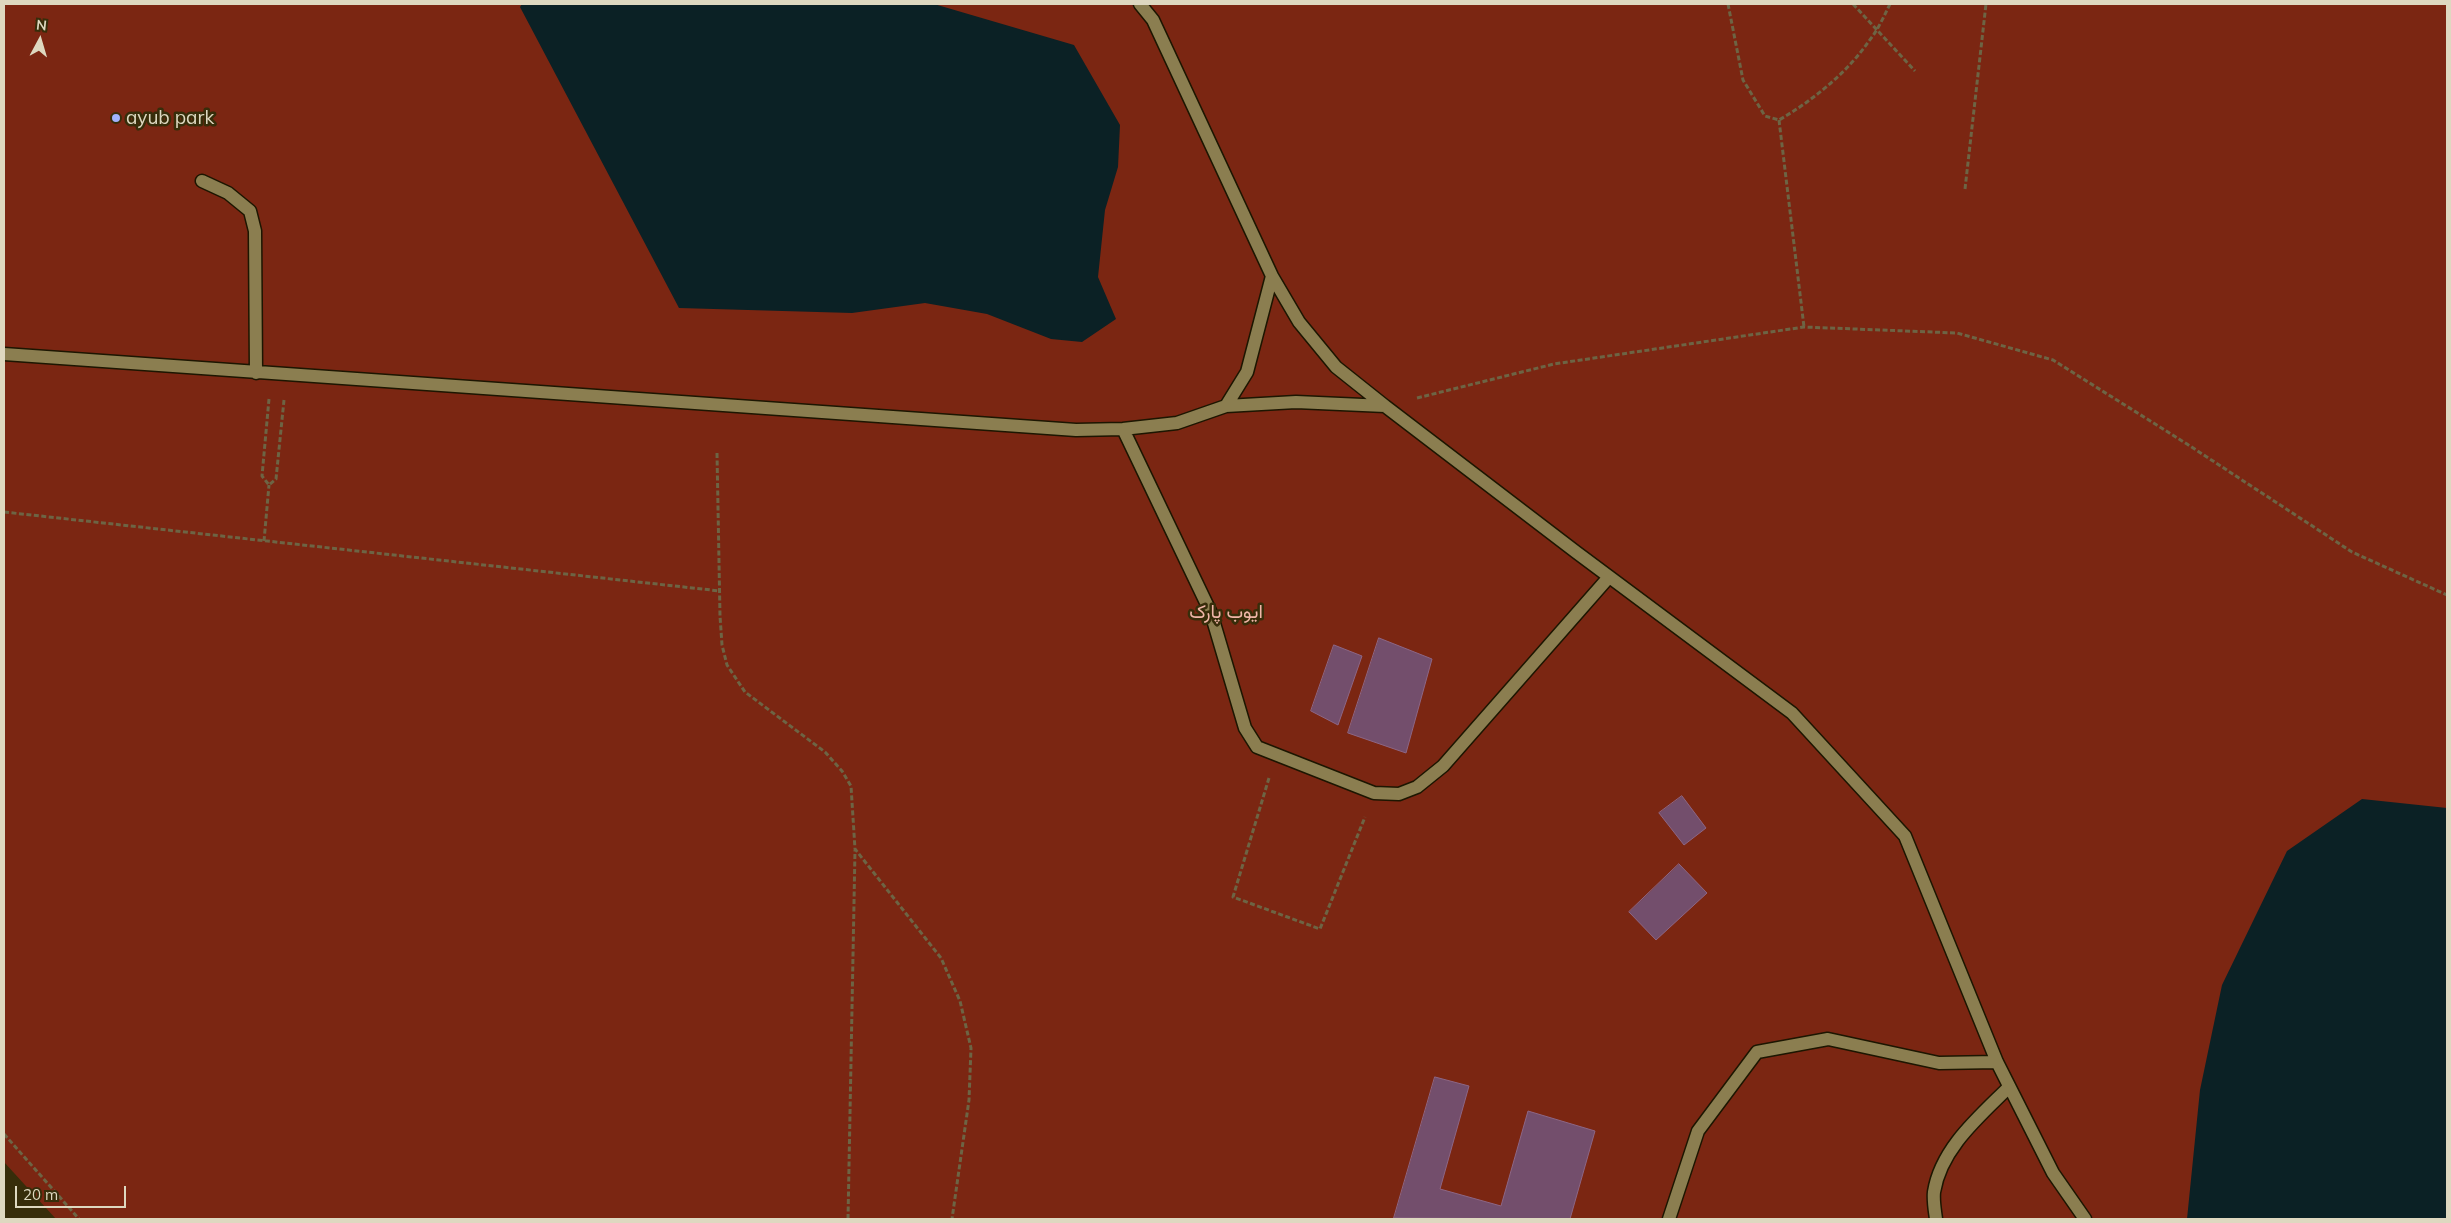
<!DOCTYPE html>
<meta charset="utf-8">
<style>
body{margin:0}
#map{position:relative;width:2451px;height:1223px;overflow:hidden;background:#372d0a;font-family:Mulish,sans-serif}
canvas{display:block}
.frame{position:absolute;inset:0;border:5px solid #ded8c0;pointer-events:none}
.north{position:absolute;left:15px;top:15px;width:50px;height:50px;-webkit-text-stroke:4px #372d0a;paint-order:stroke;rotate:6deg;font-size:14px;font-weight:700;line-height:20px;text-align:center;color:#ded8c0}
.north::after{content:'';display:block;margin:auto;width:18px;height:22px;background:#ded8c0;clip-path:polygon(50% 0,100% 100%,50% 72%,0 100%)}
.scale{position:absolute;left:15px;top:1186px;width:111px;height:22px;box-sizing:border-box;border:2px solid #ded8c0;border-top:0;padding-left:6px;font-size:15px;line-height:18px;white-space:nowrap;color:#ded8c0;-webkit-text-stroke:4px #372d0a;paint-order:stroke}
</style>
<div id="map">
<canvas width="2451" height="1223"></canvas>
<div class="frame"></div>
<div class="north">N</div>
<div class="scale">20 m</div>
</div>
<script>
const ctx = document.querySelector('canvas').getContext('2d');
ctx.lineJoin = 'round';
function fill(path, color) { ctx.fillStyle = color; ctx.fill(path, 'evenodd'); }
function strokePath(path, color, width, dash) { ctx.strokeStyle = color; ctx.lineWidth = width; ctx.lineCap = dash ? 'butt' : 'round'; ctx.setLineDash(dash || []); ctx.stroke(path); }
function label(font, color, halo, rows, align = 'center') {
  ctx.font = font + ' Mulish,Vazirmatn,sans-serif'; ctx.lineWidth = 5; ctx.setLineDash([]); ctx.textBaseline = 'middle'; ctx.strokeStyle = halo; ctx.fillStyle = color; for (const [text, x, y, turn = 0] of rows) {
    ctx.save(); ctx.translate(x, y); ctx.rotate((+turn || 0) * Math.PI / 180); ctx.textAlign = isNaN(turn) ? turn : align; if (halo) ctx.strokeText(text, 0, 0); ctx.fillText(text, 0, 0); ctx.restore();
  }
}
fill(new Path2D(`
 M4,4H2447V1219H56L4,1162Z`), '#7b2612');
fill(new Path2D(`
 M522,4H934L1074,45L1120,125L1118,167L1105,210L1098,277L1116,319L1082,342L1051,339L987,314L925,303L852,313L679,308L520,7Z
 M2362,799L2447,808V1219H2187L2200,1090L2222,985L2287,851Z`), '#0b2125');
const building = new Path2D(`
 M1379,638L1432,659L1406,753L1348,733Z
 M1334,645L1362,656L1338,725L1311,711Z
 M1682,796L1706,828L1684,845L1659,813Z
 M1679,864L1707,893L1656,940L1629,912Z
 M1435,1077L1469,1086L1440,1189L1501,1206L1528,1111L1595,1131L1570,1219L1394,1218Z`);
fill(building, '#734e6c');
strokePath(building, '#8d6685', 1);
const minor = new Path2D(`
 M1140,4L1153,20L1272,276L1299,322L1336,367L1385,406
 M202,181L228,193L250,211L255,231L256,373
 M4,354L1076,430L1123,429L1177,423L1226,406L1296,402L1385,406L1576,552L1792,713L1905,836L1997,1062L2053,1173L2085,1219
 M1226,406L1247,372L1272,276
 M1123,429L1211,613L1245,728L1257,747L1374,793L1399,794L1417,787L1443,766L1609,577
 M1669,1219L1698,1131L1757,1052L1828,1039L1939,1063L1997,1062
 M1936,1219C1935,1211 1933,1201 1934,1192C1941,1148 1980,1116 2009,1087`);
strokePath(minor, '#1c1601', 15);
strokePath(new Path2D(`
 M1728,4L1743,80L1765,116L1779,120C1812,101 1847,73 1869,41C1878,30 1884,16 1890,4
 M1853,4L1915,71
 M1779,120L1804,327
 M1965,189L1986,4
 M1417,398L1554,364L1804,327L1957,333L2053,360L2187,444L2352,552L2447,595
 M269,399L262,476L269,485L276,479L284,400
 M717,453L720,616L722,645L727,665L745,692L825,752L842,771L851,786L855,849L941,958L960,1001L971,1048L969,1100L952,1219
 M4,512L720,591
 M264,541L269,485
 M1269,778L1233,897L1320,929L1365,817
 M4,1134L79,1219
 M848,1219L855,850`), '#6d6444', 3, [5, 2.5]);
strokePath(minor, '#8b7e50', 12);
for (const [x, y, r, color] of [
 [116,118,5,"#a2b2fd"]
]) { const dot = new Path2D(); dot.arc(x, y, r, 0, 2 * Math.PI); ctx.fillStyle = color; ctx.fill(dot); strokePath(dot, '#372d0a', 2); }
label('19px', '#ded8c0', '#372d0a', [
 ["ayub park",126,118]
], 'left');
label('19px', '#f0b6a8', '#372d0a', [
 ["ایوب پارک",1226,612]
]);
</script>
